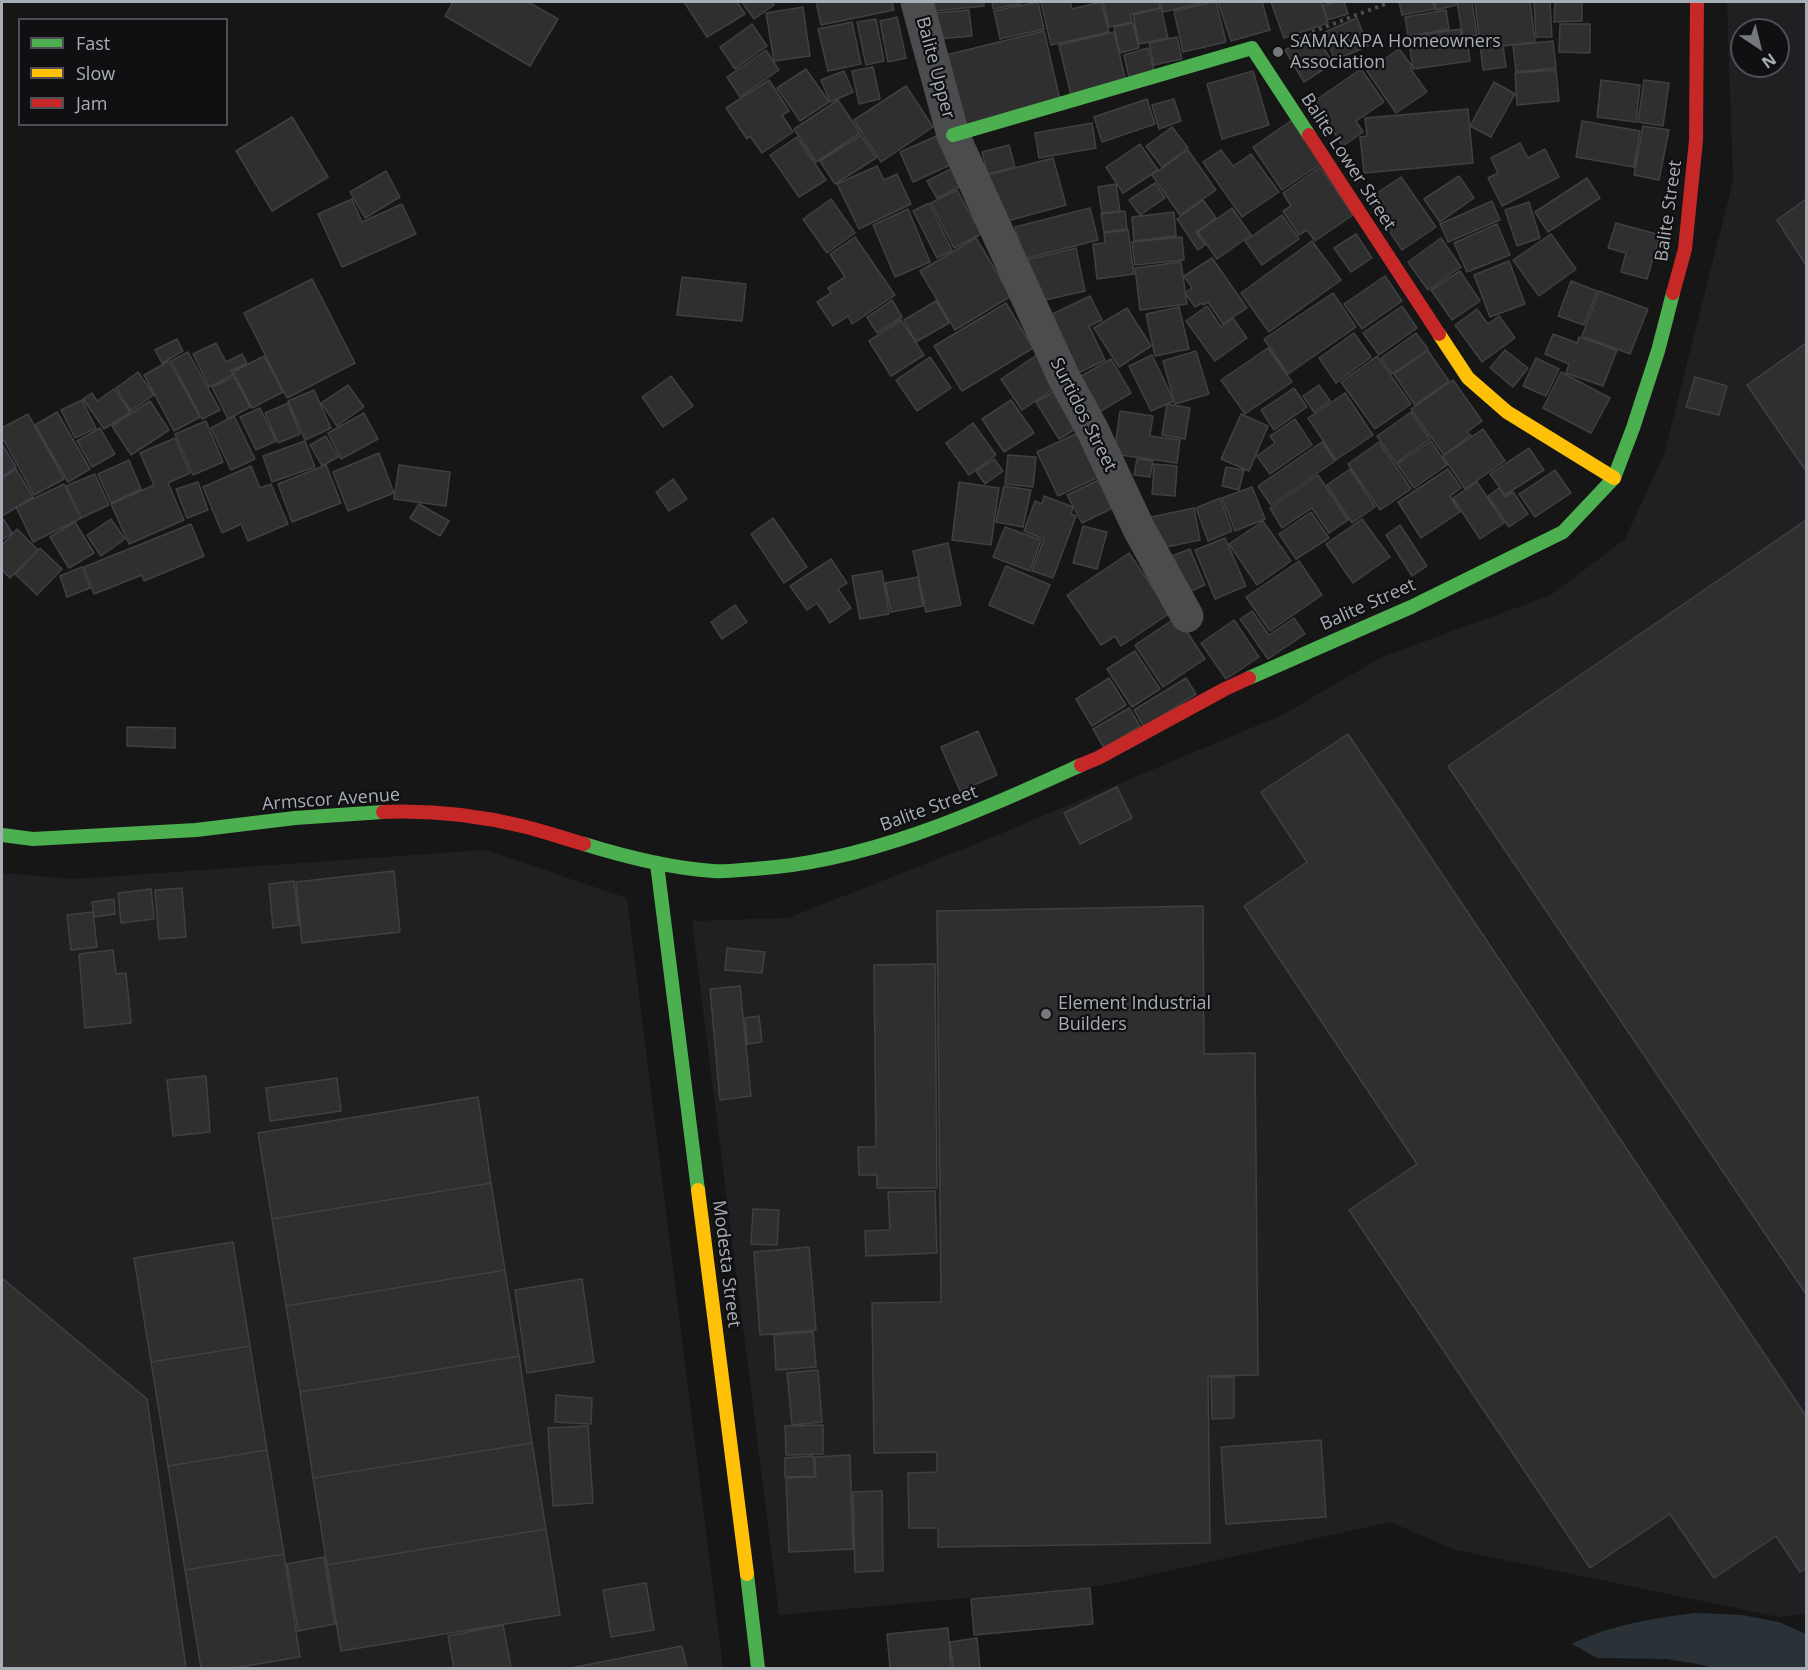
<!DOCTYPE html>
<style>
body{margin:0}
#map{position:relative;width:1808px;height:1670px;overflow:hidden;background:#161616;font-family:"Open Sans",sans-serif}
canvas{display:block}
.frame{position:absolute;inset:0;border:3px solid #a8aeb6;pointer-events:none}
.legend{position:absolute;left:18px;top:18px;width:210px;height:108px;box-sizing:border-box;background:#101012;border:2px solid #4d4f54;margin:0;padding:8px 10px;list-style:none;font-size:18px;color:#a8aeb6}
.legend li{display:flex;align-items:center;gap:12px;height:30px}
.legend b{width:30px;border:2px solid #4d4f54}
.north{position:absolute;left:1730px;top:18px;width:60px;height:60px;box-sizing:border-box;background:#101012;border:2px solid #4d4f54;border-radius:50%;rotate:145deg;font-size:16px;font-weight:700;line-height:24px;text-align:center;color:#a8aeb6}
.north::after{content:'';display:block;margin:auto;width:21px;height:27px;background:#75797e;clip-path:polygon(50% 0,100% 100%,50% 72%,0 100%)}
</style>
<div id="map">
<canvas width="1808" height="1670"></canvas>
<div class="frame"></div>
<ul class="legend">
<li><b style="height:8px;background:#4caf50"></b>Fast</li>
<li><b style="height:8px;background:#ffc107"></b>Slow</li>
<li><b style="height:8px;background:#c62828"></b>Jam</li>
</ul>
<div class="north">N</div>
</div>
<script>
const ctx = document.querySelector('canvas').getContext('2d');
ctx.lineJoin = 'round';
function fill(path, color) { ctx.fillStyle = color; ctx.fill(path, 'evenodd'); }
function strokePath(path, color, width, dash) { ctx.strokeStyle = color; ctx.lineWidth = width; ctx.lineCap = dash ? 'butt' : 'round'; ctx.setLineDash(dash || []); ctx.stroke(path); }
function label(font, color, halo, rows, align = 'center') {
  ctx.font = font + ' "Open Sans",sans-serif'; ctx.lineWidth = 4.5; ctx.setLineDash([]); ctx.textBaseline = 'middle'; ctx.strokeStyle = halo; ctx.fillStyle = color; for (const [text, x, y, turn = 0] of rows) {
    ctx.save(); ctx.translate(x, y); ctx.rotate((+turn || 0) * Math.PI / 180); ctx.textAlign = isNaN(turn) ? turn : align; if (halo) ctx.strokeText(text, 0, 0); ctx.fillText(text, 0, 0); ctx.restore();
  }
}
fill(new Path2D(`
 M1727,2H1806V1614L1779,1617L1456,1550L1390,1522L1101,1586L779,1615L692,921L788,918L988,839L1282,715L1382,657L1551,595L1625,539L1664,454L1733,182ZM1742,30H1778V66H1742Z
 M485,850L627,898L723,1668H2V873L74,879Z`), '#202022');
fill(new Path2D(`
 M1696,1613L1742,1615L1779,1622L1806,1634V1668H1713L1698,1664L1666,1659L1597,1658L1572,1644C1610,1625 1654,1618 1696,1613Z`), '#2a3237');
const building = new Path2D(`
 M453,2H528L558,19L530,66L445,16Z
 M684,2H737L745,14L707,37Z
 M742,2H772L774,5L754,19Z
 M816,2H892L894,10L821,25Z
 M924,2H984V6L925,12Z
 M992,2H1020V4L993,9Z
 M1038,2L1044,29L1000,39L994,11Z
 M1041,2H1070L1072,9L1101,2L1109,32L1051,45Z
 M1103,2H1159L1160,8L1130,14L1132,22L1109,27Z
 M1160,2H1205L1163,12Z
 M1213,2H1216L1226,42L1183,52L1174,11Z
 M1218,2H1262L1270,30L1231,41Z
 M1271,2H1321L1328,23L1284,38Z
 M1335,2H1344L1348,14L1327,20L1323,5Z
 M1399,2H1433L1435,9L1402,15Z
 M1435,2H1455L1456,5L1436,10Z
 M1457,2H1472L1477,35L1463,37Z
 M1475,2H1530L1535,42L1503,46L1506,67L1483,70Z
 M1534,2H1550L1552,37H1536Z
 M1555,2H1582V21L1554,22Z
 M803,7L810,56L774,61L766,13Z
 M1161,8L1168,38L1139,44L1133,15Z
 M969,10L972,36L938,39L935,13Z
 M1446,10L1449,29L1408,36L1405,17Z
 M897,17L906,58L888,62L880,21Z
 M1357,18L1368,46L1335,60L1323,33Z
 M876,19L884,61L866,65L857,22Z
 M852,22L861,64L828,71L818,29Z
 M1133,23L1139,48L1120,53L1114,27Z
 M752,24L767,46L735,69L720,47Z
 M1560,24H1590V53L1559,52Z
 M1460,29L1462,39L1467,38L1470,61L1413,69L1408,37Z
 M1044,31L1061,104L962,127L946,55Z
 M1114,32L1126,82L1071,95L1059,45Z
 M1314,32L1333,63L1304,82L1285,50Z
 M1177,37L1182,59L1154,65L1149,43Z
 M1553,41L1556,68L1516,72L1513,45Z
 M1148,48L1154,71L1129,77L1124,55Z
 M1399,49L1412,66L1410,68L1427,92L1396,113L1367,71Z
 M766,50L779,70L740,97L727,77Z
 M873,67L880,99L859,104L852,71Z
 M806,69L829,102L800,121L777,88Z
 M1361,69L1384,102L1356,121L1363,132L1343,146L1313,102Z
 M1556,70L1559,101L1517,105L1515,73Z
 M844,71L853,92L830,102L821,80Z
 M1253,71L1269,125L1222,139L1207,84Z
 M769,80L789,111L782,115L793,132L762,153L750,136L747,139L726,108Z
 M1601,80L1640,85L1636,122L1597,117Z
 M1644,80L1669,83L1663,126L1638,122Z
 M1494,82L1515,94L1491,137L1470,126Z
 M906,86L933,127L881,162L854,120Z
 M1147,99L1155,124L1102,142L1094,117Z
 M1174,99L1181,121L1159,129L1152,105Z
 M838,100L860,133L816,162L794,129Z
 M1468,109L1473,163L1364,173L1360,137L1367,136L1365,118Z
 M292,117L328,177L272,211L236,151Z
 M1292,120L1322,163L1282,190L1253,147Z
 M1582,121L1640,131L1634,167L1576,157Z
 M1092,123L1096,148L1039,158L1035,133Z
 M1643,126L1669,130L1659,180L1634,175Z
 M1172,127L1188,148L1162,167L1146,146Z
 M861,135L876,158L835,184L820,161Z
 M939,135L952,164L913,182L900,152Z
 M797,137L826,180L799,197L770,155Z
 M1520,143L1528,158L1545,149L1559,177L1502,206L1488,178L1498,173L1491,158Z
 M1140,144L1158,170L1123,193L1106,167Z
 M1009,145L1015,167L988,174L982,152Z
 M1188,150L1216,190L1180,215L1152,175Z
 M1221,150L1233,166L1251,154L1279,192L1242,217L1203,162Z
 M1053,158L1066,205L1000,223L988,175Z
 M877,166L884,180L897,174L911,204L859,229L837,184Z
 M955,167L963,185L937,198L927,181Z
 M1320,167L1353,215L1315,241L1307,230L1299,235L1283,211L1291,206L1283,193Z
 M386,171L400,197L365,218L350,192Z
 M1459,176L1474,198L1440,222L1424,199Z
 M1401,177L1436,227L1402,250L1368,199Z
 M1587,178L1600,198L1548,232L1535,212Z
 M1155,183L1165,198L1140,215L1129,200Z
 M1116,184L1120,211L1102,213L1098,187Z
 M957,190L981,234L954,248L931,203Z
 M352,199L362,222L402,204L416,234L342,267L318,214Z
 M831,199L855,233L827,253L803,219Z
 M1806,199V265L1777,220Z
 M1203,200L1216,218L1196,232L1205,245L1198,250L1177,219Z
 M1492,201L1500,220L1448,242L1440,224Z
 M1529,202L1540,238L1517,246L1505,210Z
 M929,203L952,250L937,258L913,211Z
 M1090,208L1098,240L1023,259L1015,227Z
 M1232,208L1251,235L1217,259L1198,232Z
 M908,209L930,262L895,277L873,225Z
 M1125,211L1127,229L1104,232L1101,214Z
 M1174,212L1176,236L1134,241L1132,217Z
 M1282,215L1299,239L1262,265L1245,241Z
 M1616,223L1660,235L1647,279L1621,272L1626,253L1608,248Z
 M1497,224L1510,255L1467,272L1454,243Z
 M1128,230L1134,274L1097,279L1093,244L1105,243L1104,233Z
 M1356,234L1372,258L1351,272L1334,248Z
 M1551,234L1576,269L1539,296L1513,260Z
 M855,237L895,295L852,324L848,316L833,326L817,302L831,293L828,288L845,277L830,254Z
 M1182,237L1184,260L1135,265L1132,242Z
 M976,238L1011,296L955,330L920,271Z
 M1441,238L1461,267L1428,290L1408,262Z
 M1312,241L1341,280L1269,332L1241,293Z
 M1076,248L1085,291L1032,303L1022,261Z
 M1212,258L1247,308L1223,324L1208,302L1203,305L1202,303L1195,307L1185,293L1192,288L1184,276Z
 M1509,261L1525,304L1490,317L1474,275Z
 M1181,262L1187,304L1140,310L1135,268Z
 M1460,271L1480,301L1452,320L1431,290Z
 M1385,276L1402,301L1362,329L1344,304Z
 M682,277L746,284L742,321L677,315Z
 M312,279L355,363L287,398L244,313Z
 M1571,281L1597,291L1584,325L1558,316Z
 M1599,291L1648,309L1630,354L1582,336Z
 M1333,293L1356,327L1288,374L1264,339Z
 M1090,296L1102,320L1089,326L1105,360L1068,378L1040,320Z
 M892,300L902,317L877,333L867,317Z
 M936,301L949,323L916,342L904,320Z
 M1006,303L1033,348L962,391L934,346Z
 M1207,306L1221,327L1233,318L1247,338L1215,361L1186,321Z
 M1402,306L1417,328L1379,355L1363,333Z
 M1179,307L1189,349L1155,356L1146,314Z
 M1127,308L1151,346L1119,367L1094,328Z
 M1477,309L1488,324L1499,316L1515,338L1482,362L1455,325Z
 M901,320L924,355L891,376L869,341Z
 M1354,333L1371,357L1336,383L1319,358Z
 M1416,333L1428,349L1392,374L1381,358Z
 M1553,334L1577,343L1579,337L1617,350L1603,386L1566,373L1569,364L1545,354Z
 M177,339L183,351L162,363L155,350Z
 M216,343L226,362L242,354L247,363L231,371L233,375L209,387L193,354Z
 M1806,343V471L1747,385Z
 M1268,348L1292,382L1245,414L1221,380Z
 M1505,350L1528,368L1513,387L1490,368Z
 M1196,351L1209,394L1175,404L1163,361Z
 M1428,351L1449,381L1415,405L1394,374Z
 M188,352L220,410L202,419L171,361Z
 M1041,352L1062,383L1022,410L1001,379Z
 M1152,355L1174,401L1151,411L1129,366Z
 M264,356L283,392L252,408L233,372Z
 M1377,356L1411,404L1375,429L1341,382Z
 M930,357L951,388L917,411L896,380Z
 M1536,358L1559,369L1546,396L1523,386Z
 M1111,359L1131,393L1089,418L1069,383Z
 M169,361L200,417L174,431L144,375Z
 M138,372L154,395L131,411L116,388Z
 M1561,372L1610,398L1591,433L1543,408Z
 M671,376L693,406L663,427L642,397Z
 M234,377L250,407L228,419L212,387Z
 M1695,377L1727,386L1719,415L1686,407Z
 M1453,380L1482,421L1467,432L1471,435L1444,455L1411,409Z
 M348,385L364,407L337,426L321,403Z
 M1319,385L1330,401L1314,412L1303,396Z
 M1060,388L1082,425L1059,439L1036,402Z
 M1294,388L1307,407L1274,430L1261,410Z
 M114,389L130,412L104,429L83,399L92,393L97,401Z
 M314,390L331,428L305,440L288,401Z
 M1345,393L1373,435L1336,460L1308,418Z
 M82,400L96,428L75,438L61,410Z
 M1011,400L1034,433L1004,452L982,419Z
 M150,401L169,430L131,455L112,426Z
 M288,403L300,434L278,443L265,413Z
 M1167,404L1190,408L1185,439L1162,435Z
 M260,408L276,441L256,450L240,417Z
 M1120,411L1153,416L1150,436L1180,440L1177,463L1114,454Z
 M57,412L90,469L68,482L35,425Z
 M1411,412L1430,439L1396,463L1377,436Z
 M364,413L378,439L341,459L328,433Z
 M28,414L64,479L34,495L2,437V428Z
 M1241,414L1268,426L1249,471L1221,459Z
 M234,416L255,459L231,470L211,428Z
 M1295,419L1312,445L1270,474L1257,456L1275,443L1270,436Z
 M206,421L223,462L193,475L175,434Z
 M973,423L996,455L969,475L946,443Z
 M100,428L115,454L92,467L77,441Z
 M1088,428L1109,472L1058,496L1037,452Z
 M1483,429L1505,461L1465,489L1443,456Z
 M326,436L338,457L322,466L310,445Z
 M175,438L190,473L168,483L184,520L129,544L111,504L154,485L140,453Z
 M305,441L315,467L272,482L263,456Z
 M1431,441L1447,465L1414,488L1397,464Z
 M1322,442L1335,461L1271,505L1258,486Z
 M1379,442L1411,489L1380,510L1348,464Z
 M2,444L16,467L2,477Z
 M1529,448L1544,470L1505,495L1490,474Z
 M379,453L394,493L348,511L333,472Z
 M1008,455L1036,457L1033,487L1005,484Z
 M994,459L1003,471L985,484L976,471Z
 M1137,459L1153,461L1150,477L1134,475Z
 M129,460L141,489L111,503L98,474Z
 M1154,464L1177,466L1175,496L1152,494Z
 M326,465L341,503L292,522L278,484Z
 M399,465L450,472L446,506L394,499Z
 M251,466L260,488L271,484L288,524L248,541L241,524L222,533L203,487Z
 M1226,467L1244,470L1239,490L1222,486Z
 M16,469L33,497L2,516V478Z
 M1350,469L1375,507L1352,523L1327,485Z
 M1448,469L1461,488L1450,496L1460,512L1421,538L1398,502Z
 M1555,470L1571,493L1535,517L1519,494Z
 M95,474L109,505L81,518L66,486Z
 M1109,475L1123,503L1082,523L1067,495Z
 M1318,475L1348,520L1329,533L1312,508L1282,528L1270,508Z
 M673,479L687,499L669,511L656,492Z
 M198,482L208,510L187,518L176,489Z
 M959,482L999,488L991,545L952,540Z
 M1477,482L1504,523L1480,539L1453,498Z
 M64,484L81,518L33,542L16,507Z
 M1004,486L1031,490L1023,527L996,522Z
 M1252,487L1265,519L1235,531L1222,498Z
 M1499,488L1505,497L1513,492L1528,514L1509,527L1488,496Z
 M1044,496L1073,507L1071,514L1076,516L1053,578L1032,571L1044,539L1024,531L1035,501L1042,504Z
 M1220,498L1232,531L1208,541L1196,508Z
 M419,504L449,521L440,536L410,518Z
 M1194,508L1200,540L1157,549L1151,517Z
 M1311,512L1329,538L1296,559L1279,534Z
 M2,517L12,533L2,540Z
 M773,518L807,567L784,583L751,534Z
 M111,519L125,539L101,556L87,535Z
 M1362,519L1390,557L1353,583L1326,544Z
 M1806,520V1294L1448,766Z
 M1263,521L1291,561L1257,585L1229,544Z
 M75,522L94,553L69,568L50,537Z
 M191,524L204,556L144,581L142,575L94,594L84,567Z
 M1400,525L1427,566L1412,576L1386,535Z
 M1083,526L1107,532L1097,569L1073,563Z
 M1005,527L1041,540L1030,571L993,557Z
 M17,529L38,550L10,578L2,570V545Z
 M1225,538L1246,586L1215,599L1195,550Z
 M948,543L961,605L926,612L913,551Z
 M40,548L62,569L37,595L15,574Z
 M1190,549L1205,585L1184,594L1169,557Z
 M1129,553L1170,613L1121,646L1115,636L1101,645L1067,595Z
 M831,559L847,583L838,589L851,608L830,623L817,603L807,610L790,586Z
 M1299,561L1322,595L1270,631L1246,597Z
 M1006,566L1050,585L1033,624L989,605Z
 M82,567L90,588L67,597L60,576Z
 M882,571L889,614L860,619L852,576Z
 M918,577L923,606L891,612L885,583Z
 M735,605L747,622L722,639L711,622Z
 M1252,611L1269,635L1294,618L1305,634L1268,659L1240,619Z
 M1177,617L1205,659L1163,687L1135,645Z
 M1234,620L1259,657L1226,679L1201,643Z
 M1135,651L1160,689L1132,707L1107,669Z
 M1109,678L1126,705L1092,726L1076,699Z
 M1186,678L1196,694L1144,727L1134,710Z
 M1129,708L1140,726L1104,748L1093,729Z
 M127,727L175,728V748L127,746Z
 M978,731L997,775L960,791L941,747Z
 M1348,734L1806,1416V1568L1800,1572L1776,1536L1714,1578L1670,1514L1590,1568L1349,1210L1417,1164L1244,906L1307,862L1261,792Z
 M1117,787L1132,818L1080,844L1064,813Z
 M394,871L400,932L302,943L296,882Z
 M294,881L299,925L273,928L269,884Z
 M182,888L186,937L159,939L155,890Z
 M151,889L154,919L121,923L118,893Z
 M114,899L115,914L94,917L92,902Z
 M1203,906L1204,1054L1255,1053L1258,1375L1208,1376L1210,1543L938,1547V1528H909L908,1473L937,1472V1452L874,1453L872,1303L941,1302L937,911Z
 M93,912L97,947L71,950L67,915Z
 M727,948L765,952L762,973L725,970Z
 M113,950L116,974L126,973L131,1023L85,1028L79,954Z
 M935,964L937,1188H877V1175H859L858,1147H876L874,965Z
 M740,986L751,1096L720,1100L710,989Z
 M759,1016L762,1042L747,1044L745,1018Z
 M206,1076L210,1132L173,1136L167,1080Z
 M337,1078L341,1111L270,1121L266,1088Z
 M478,1097L491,1183L272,1219L258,1133Z
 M491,1183L505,1270L286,1306L272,1219Z
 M935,1191L937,1253L866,1256L865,1231L890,1230L888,1192Z
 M753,1209L779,1210L777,1245L751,1244Z
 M233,1242L250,1346L151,1362L134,1258Z
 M809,1247L816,1330L760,1335L754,1252Z
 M505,1270L519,1356L300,1392L286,1306Z
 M2,1278L147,1399L186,1668H2Z
 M582,1279L594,1362L527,1373L515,1290Z
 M813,1332L816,1367L776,1370L774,1335Z
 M250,1346L267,1450L168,1466L151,1362Z
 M519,1356L532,1443L313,1478L300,1392Z
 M818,1370L822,1422L792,1425L787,1373Z
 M1211,1377H1234V1418L1212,1419Z
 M556,1395L592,1398L591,1424L555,1422Z
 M823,1425V1454L786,1455L785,1426Z
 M588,1426L593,1503L553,1506L548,1428Z
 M1321,1440L1326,1517L1226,1524L1221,1447Z
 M532,1443L546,1529L327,1565L313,1478Z
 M267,1450L284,1554L185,1570L168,1466Z
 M850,1455L853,1549L789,1552L786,1478L816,1477L815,1457Z
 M813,1456L815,1476L785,1477V1458Z
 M882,1491L883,1571L855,1572L853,1492Z
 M546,1529L560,1615L341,1651L327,1565Z
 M284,1554L300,1657L234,1668H201L185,1570Z
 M324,1557L335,1624L298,1631L287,1564Z
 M646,1583L654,1630L611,1637L603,1590Z
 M1090,1588L1093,1624L974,1635L971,1599Z
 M503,1625L511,1668H454L448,1636Z
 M948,1628L951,1668H890L887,1634Z
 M977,1638L980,1668H953L950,1642Z
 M682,1646L687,1668H571Z`);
fill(building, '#2f2f30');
strokePath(building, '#3e4042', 1.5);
strokePath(new Path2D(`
 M1291,40L1388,3`), '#4c4d50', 4, [3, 4.5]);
strokePath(new Path2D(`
 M917,2L953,135L1064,378L1092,429L1139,529L1187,616`), '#4a4c4e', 33);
strokePath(new Path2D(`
 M953,135L1252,48L1309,135
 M1249,678L1411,607L1563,532L1614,478L1633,428L1658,351L1673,293
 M2,835L33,839L196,830L295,818L383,812
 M584,844C626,857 669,868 713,871C726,872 740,870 754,869C869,862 977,812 1081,765
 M657,864L698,1190
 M747,1574L758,1668`), '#4caf50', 14);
strokePath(new Path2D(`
 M1439,334L1468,378L1507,412L1614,478
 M698,1190L747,1574`), '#ffc107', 14);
strokePath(new Path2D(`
 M1309,135L1439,334
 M1673,293L1685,249L1696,140L1697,2
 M1081,765L1098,758L1225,689L1249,678
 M383,812C429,810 476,815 522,826C543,831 563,838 584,844`), '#c62828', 14);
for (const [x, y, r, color] of [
 [1278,52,6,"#75797e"],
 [1046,1014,6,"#75797e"]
]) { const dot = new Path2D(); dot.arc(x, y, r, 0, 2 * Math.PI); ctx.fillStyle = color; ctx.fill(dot); strokePath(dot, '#101012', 2); }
label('18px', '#a8aeb6', '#101012', [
 ["SAMAKAPA Homeowners",1290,42],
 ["Association",1290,63],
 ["Element Industrial",1058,1004],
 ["Builders",1058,1025]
], 'left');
label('18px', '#a8aeb6', '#101012', [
 ["Balite Upper",935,68,75],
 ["Balite Lower Street",1348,162,57],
 ["Balite Street",1669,211,-82],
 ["Surtidos Street",1083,415,63],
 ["Balite Street",1368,605,-24],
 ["Armscor Avenue",331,800,-4],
 ["Balite Street",929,809,-20],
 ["Modesta Street",726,1264,83]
]);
</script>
